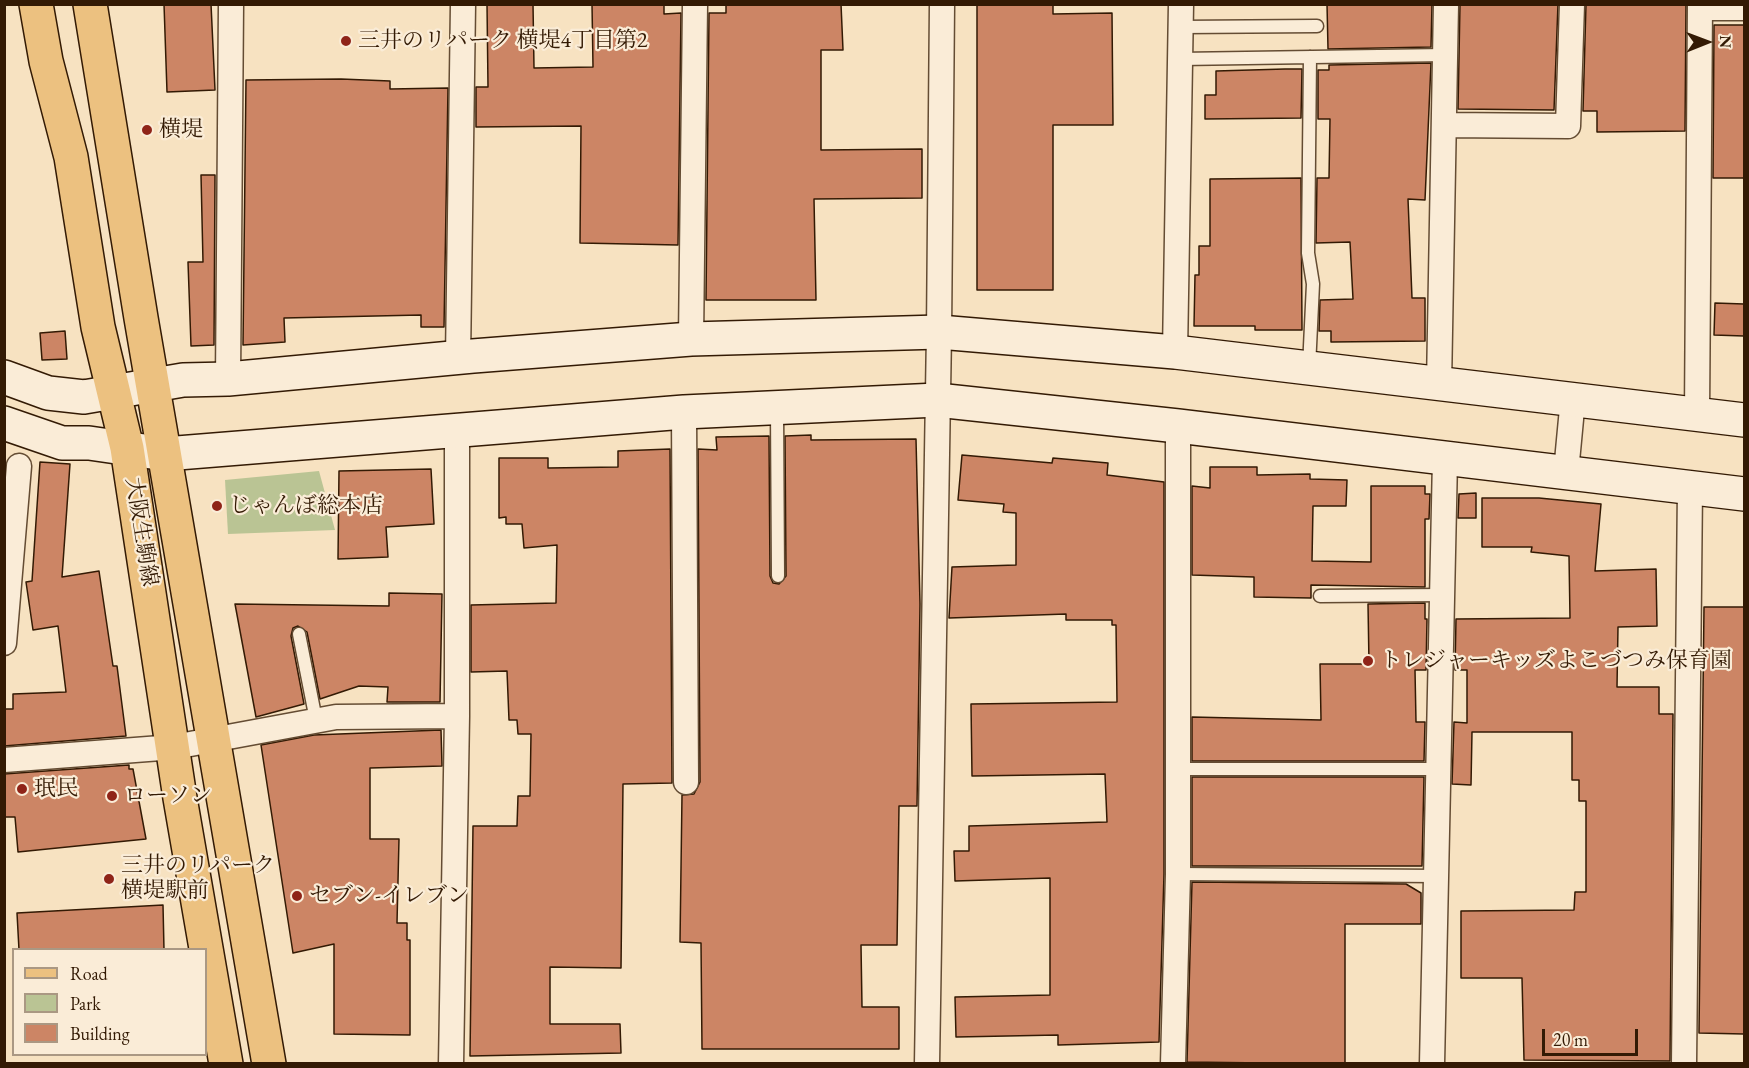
<!DOCTYPE html>
<meta charset="utf-8">
<style>
body{margin:0}
#map{position:relative;width:1749px;height:1068px;overflow:hidden;background:#f7e2c1;font-family:"EB Garamond",serif}
canvas{display:block}
.frame{position:absolute;inset:0;border:6px solid #331a04;pointer-events:none}
.legend{position:absolute;left:12px;top:948px;width:195px;height:108px;box-sizing:border-box;background:#faecd7;border:2px solid #aa9883;margin:0;padding:8px 10px;list-style:none;font-size:18px;color:#331a04}
.legend li{display:flex;align-items:center;gap:12px;height:30px}
.legend b{width:30px;border:2px solid #aa9883}
.north{position:absolute;left:1677px;top:12px;width:60px;height:60px;-webkit-text-stroke:4px #faecd7;paint-order:stroke;rotate:89deg;font-size:16px;font-weight:700;line-height:24px;text-align:center;color:#331a04}
.north::after{content:'';display:block;margin:auto;width:21px;height:27px;background:#331a04;clip-path:polygon(50% 0,100% 100%,50% 72%,0 100%)}
.scale{position:absolute;left:1542px;top:1029px;width:96px;height:27px;box-sizing:border-box;border:3px solid #331a04;border-top:0;padding-left:8px;font-size:18px;line-height:21px;white-space:nowrap;color:#331a04;-webkit-text-stroke:4px #faecd7;paint-order:stroke}
</style>
<div id="map">
<canvas width="1749" height="1068"></canvas>
<div class="frame"></div>
<ul class="legend">
<li><b style="height:8px;background:#ecc180"></b>Road</li>
<li><b style="height:16px;background:#bac494"></b>Park</li>
<li><b style="height:16px;background:#cc8565"></b>Building</li>
</ul>
<div class="north">N</div>
<div class="scale">20 m</div>
</div>
<script>
const ctx = document.querySelector('canvas').getContext('2d');
ctx.lineJoin = 'round';
function fill(path, color) { ctx.fillStyle = color; ctx.fill(path, 'evenodd'); }
function strokePath(path, color, width, dash) { ctx.strokeStyle = color; ctx.lineWidth = width; ctx.lineCap = dash ? 'butt' : 'round'; ctx.setLineDash(dash || []); ctx.stroke(path); }
function label(font, color, halo, rows, align = 'center') {
  ctx.font = font + ' "EB Garamond","Noto Serif JP",serif'; ctx.lineWidth = 4.5; ctx.setLineDash([]); ctx.textBaseline = 'middle'; ctx.strokeStyle = halo; ctx.fillStyle = color; for (const [text, x, y, turn = 0] of rows) {
    ctx.save(); ctx.translate(x, y); ctx.rotate((+turn || 0) * Math.PI / 180); ctx.textAlign = isNaN(turn) ? turn : align; if (halo) ctx.strokeText(text, 0, 0); ctx.fillText(text, 0, 0); ctx.restore();
  }
}
fill(new Path2D(`
 M319,471L335,530L228,534L225,480Z`), '#bac494');
const building = new Path2D(`
 M164,4H211L215,90L167,92Z
 M487,4H533L534,68L593,67L592,4H664V14L681,13L678,245L580,243L581,126L476,127V87H488Z
 M726,4H841L843,50H821V150L922,149V198L814,199L816,300H706L709,13H726Z
 M977,4H1053V14L1112,13L1113,125H1053V290H977Z
 M1327,4H1432L1431,47L1328,49Z
 M1460,4H1558L1554,110L1458,109Z
 M1586,4H1686L1685,131L1597,132V111H1583Z
 M1714,25H1744V178H1713Z
 M1431,63L1425,200L1408,199L1412,298H1425V341L1331,342V331H1319L1320,300L1353,299L1350,242L1316,243L1317,178H1329L1330,119H1318V70H1329V65Z
 M1285,69H1302L1301,118L1205,119V95H1216V71Z
 M341,79L390,81V89L448,88L444,327H421V315L284,318L285,342L243,345L246,80Z
 M201,175H215L214,345L191,346L188,262H203Z
 M1301,178L1302,330H1255V326H1194L1195,275H1199V246H1210V179Z
 M1715,303L1744,304V336L1714,335Z
 M65,331L67,359L42,360L40,333Z
 M811,435V440L916,439L920,604L917,806H899L897,945H861L862,1007H899V1049H702L701,943L680,942L682,795L694,794L700,782L698,449L717,450L716,437L769,436L770,576L773,583L779,584L786,576L785,436Z
 M670,449L672,783L623,784L621,968L550,967V1024H620L621,1053L470,1056L473,826H517L518,796H530L531,734H518L517,720H509L507,671L471,672V605L556,603L557,545L524,548L522,524H506V517L499,518V458H548V468L618,467V451Z
 M962,455L1052,463L1053,458L1108,463L1107,475L1164,482V874L1159,1042L1058,1045V1035L956,1037L955,997L1050,995V878L955,881L954,851H969V826L1107,822L1105,774L972,776L971,704L1117,702L1116,625H1112V620H1066V614L949,618L952,567L1016,565V513L1003,512L1004,504L958,500Z
 M40,462L70,464L62,577L99,571L113,666H117L126,736L4,746V709H13V694L66,692L58,626L33,630L26,582L32,581Z
 M1210,467H1257V475L1310,474V479L1347,480L1346,506H1313L1312,561L1371,562V486H1425V494H1430L1429,519H1425V587L1311,585V598L1254,597V577L1192,575V486L1210,488Z
 M431,469L434,524L386,527L388,557L338,559L339,471Z
 M1476,493V518H1458L1459,494Z
 M1482,498H1539L1601,504L1595,571L1656,569L1657,626L1618,627L1617,687H1659V714H1673L1670,1061L1524,1060L1522,978H1461V911L1574,910L1575,892H1586V801H1579V780H1572V732H1472L1471,785L1452,784L1454,722L1467,723V670H1455L1456,619L1570,618L1569,556L1531,552L1532,547H1482Z
 M389,593L442,594L440,702H387L388,687L359,686L320,699L307,632L298,626L293,628L291,636L304,704L256,717L235,604L389,606Z
 M1425,603V619H1427L1426,670H1415L1416,722H1425L1424,761H1192V717L1321,720L1320,664H1369L1368,604Z
 M1704,607H1744V1034L1699,1033Z
 M441,730L442,766L370,768V839H399L397,923H407V940H410V1035L334,1034V944L293,953L261,745L314,735Z
 M129,765V769H133L146,839L18,852L15,817H5L4,774Z
 M1192,777H1424L1422,866H1192Z
 M1192,882L1406,884L1421,893V924H1345V1064L1187,1062Z
 M163,905L164,950H19L17,913Z`);
fill(building, '#cc8565');
strokePath(building, '#331a04', 1.5);
const lane = new Path2D(`
 M1181,27L1317,26
 M1180,59L1445,55
 M1309,367L1313,284L1308,253L1310,57
 M777,409L778,576
 M1320,596L1442,595
 M299,634L316,720
 M1176,769H1438
 M1178,874L1436,876`);
const street = new Path2D(`
 M1700,8H1744
 M1444,125L1568,126L1572,4
 M691,339L695,4
 M1175,352L1181,4
 M458,358L463,4
 M228,379L231,4
 M1439,385L1446,4
 M684,412L686,782
 M1697,414L1700,4
 M1566,472L1573,398
 M4,643L19,466
 M4,760L174,747L336,717L457,716
 M451,1064L457,716V432
 M927,1064L939,332L942,4
 M1173,1064L1178,874V426
 M1432,1064L1445,459
 M1684,1064L1690,487`);
const secondary = new Path2D(`
 M4,377L48,393L84,397L183,380L228,379L473,356L691,339L939,332L1175,352L1744,420
 M4,423L62,443H89L165,454L684,412L937,400L1178,426L1744,494`);
const primary = new Path2D(`
 M36,4L46,61L71,157L98,327L127,448L180,798L226,1064
 M90,4L141,318L269,1064`);
strokePath(lane, '#644c33', 15);
strokePath(street, '#644c33', 27);
strokePath(secondary, '#331a04', 36);
strokePath(primary, '#331a04', 36);
strokePath(lane, '#faecd7', 12);
strokePath(street, '#faecd7', 24);
strokePath(secondary, '#faecd7', 33);
strokePath(primary, '#ecc180', 33);
for (const [x, y, r, color] of [
 [346,41,6,"#8f2418"],
 [147,130,6,"#8f2418"],
 [217,506,6,"#8f2418"],
 [1368,661,6,"#8f2418"],
 [22,789,6,"#8f2418"],
 [112,796,6,"#8f2418"],
 [109,879,6,"#8f2418"],
 [297,896,6,"#8f2418"]
]) { const dot = new Path2D(); dot.arc(x, y, r, 0, 2 * Math.PI); ctx.fillStyle = color; ctx.fill(dot); strokePath(dot, '#faecd7', 2); }
label('22px', '#331a04', '#faecd7', [
 ["三井のリパーク 横堤4丁目第2",358,41],
 ["横堤",159,130],
 ["じゃんぼ総本店",229,506],
 ["トレジャーキッズよこづつみ保育園",1380,661],
 ["珉民",34,789],
 ["ローソン",124,796],
 ["三井のリパーク",121,866],
 ["横堤駅前",121,891],
 ["セブン-イレブン",309,896]
], 'left');
label('22px', '#331a04', '#faecd7', [
 ["大阪生駒線",141,532,81]
]);
</script>
